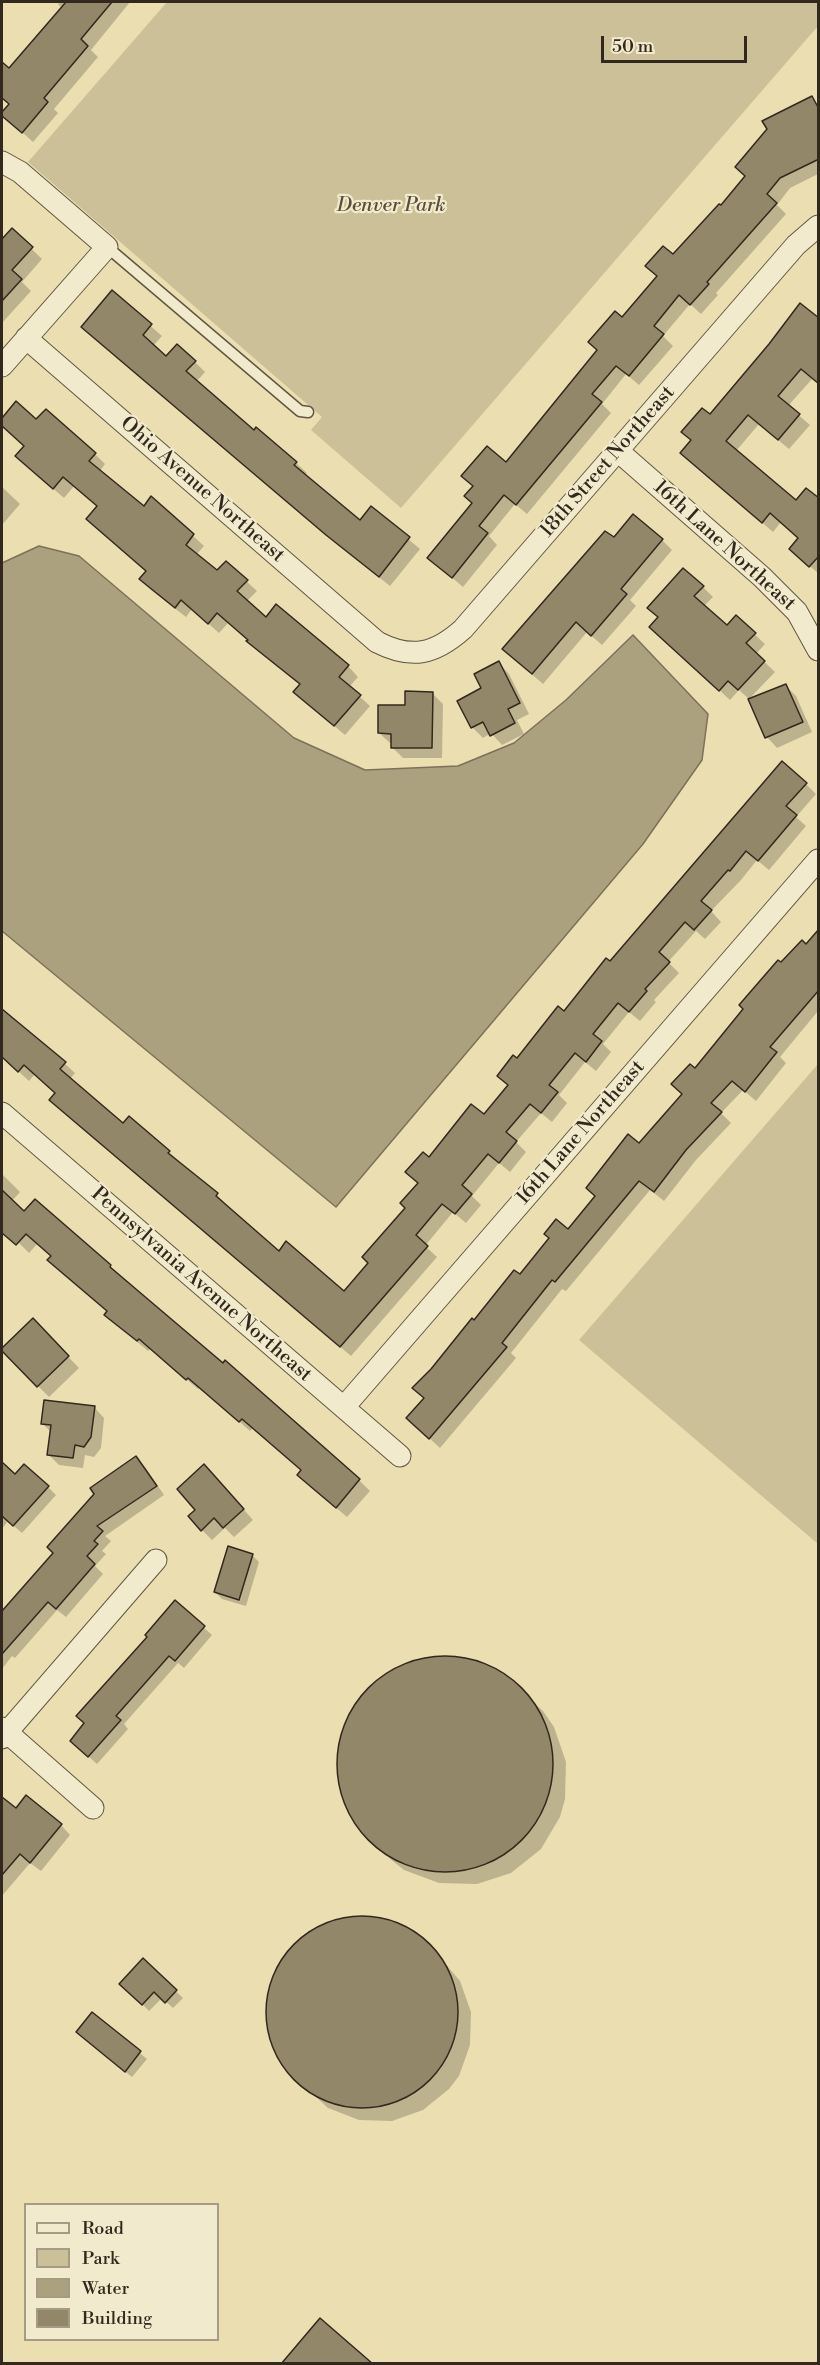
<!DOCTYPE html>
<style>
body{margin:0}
#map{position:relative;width:820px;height:2365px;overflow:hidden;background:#ebdfb1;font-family:"Libre Bodoni",serif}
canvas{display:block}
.frame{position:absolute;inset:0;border:3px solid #33281e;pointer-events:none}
.legend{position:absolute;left:24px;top:2203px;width:195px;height:138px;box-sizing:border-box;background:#f2eacc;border:2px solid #a69c86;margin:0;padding:8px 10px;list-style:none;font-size:18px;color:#33281e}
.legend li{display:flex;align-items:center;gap:12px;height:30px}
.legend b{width:30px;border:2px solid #a69c86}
.scale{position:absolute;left:601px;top:36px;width:146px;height:27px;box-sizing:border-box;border:3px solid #33281e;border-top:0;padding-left:8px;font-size:18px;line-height:21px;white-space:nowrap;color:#33281e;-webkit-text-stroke:4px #f2eacc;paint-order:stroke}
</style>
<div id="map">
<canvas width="820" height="2365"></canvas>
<div class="frame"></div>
<ul class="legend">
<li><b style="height:8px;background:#f2eacc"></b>Road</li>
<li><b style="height:16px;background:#ccc098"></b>Park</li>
<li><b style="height:16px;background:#aca17f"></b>Water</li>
<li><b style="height:16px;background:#93876a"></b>Building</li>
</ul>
<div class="scale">50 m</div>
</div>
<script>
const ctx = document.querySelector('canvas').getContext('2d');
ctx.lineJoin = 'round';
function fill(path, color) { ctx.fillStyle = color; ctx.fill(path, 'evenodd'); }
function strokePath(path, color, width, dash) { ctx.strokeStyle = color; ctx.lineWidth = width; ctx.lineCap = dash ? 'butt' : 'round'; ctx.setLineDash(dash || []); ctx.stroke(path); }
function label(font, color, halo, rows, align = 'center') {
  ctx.font = font + ' "Libre Bodoni",serif'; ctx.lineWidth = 4.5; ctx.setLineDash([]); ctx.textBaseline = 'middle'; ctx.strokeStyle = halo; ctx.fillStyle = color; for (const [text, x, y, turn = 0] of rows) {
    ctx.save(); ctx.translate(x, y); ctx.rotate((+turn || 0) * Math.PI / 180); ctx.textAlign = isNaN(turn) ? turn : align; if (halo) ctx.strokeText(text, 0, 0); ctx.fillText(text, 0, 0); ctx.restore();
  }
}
fill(new Path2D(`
 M167,2H818V26L401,508L311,430L322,417L28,162Z
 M818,1064V1544L579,1340Z`), '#ccc098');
const water = new Path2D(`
 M39,546L79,556L294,738L365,770L458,766L514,743L566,700L633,635L708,714L702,760L643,844L336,1207L2,931V563Z`);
fill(water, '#aca17f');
strokePath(water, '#7c7158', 1.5);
fill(new Path2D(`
 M60,2H130L91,50L98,57L54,109L58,113L33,142L2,114L10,105L2,98V70L4,66L9,70L62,8L58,4Z
 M811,97L818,105V174L790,188L777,205L786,214L716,293L718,295L701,314L690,304L663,336L673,346L639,385L626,374L602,404L611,413L527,514L515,504L489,536L497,545L463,587L429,558L473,503L474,487L463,476L506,464L658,277L647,266L674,257L721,208Z
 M12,230L42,259L22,282L31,291L2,323V241Z
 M112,292L162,336L153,346L166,358L195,362L205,372L196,382L254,432L296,463L307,473L304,475L360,523L371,508L420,549L390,586L338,545L93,337Z
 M818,320V384L812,379L788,406L810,425L789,449L759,424L736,451L796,502L818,500V573L801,559L800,539L781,522L773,532L693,463L710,416Z
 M16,403L36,421L95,454L105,464L99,472L144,508L152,498L204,546L196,555L218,572L246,581L257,591L247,601L266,619L348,666L358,677L349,687L370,706L345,735L306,702L301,686L259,652L229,622L219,633L192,609L186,617L151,590L141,579L147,571L99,507L74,486L64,498L27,466L25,446L2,424V421Z
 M2,487L20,504L2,525Z
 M614,539L662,540L672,550L630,600L636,606L602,645L587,632L543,684L514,659Z
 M703,587L713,597L704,606L727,627L736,617L765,644L756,654L775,672L749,699L739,690L730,700L651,627Z
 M499,663L509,674L529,714L517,720L524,734L502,745L491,733L483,738L472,727L483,689Z
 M786,686L796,696L812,732L777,748L767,737Z
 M432,693L443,704L442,758H403L392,747V743H390L379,733L407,707Z
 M806,784L816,794L796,817L806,826L769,870L757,860L741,880L711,911L721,922L705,939L696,931L668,962L679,973L654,1000L656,1002L640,1021L629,1012L603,1044L611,1052L596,1071L585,1062L559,1095L567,1103L552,1122L541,1113L516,1142L526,1152L510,1172L499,1163L472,1196L481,1205L466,1223L453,1212L425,1246L437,1257L351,1356L62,1110L57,1093L35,1074L29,1081L15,1068L11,1052L2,1045V1010L64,1063L75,1073L70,1079L123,1125L169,1152L217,1195L227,1205L226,1206L279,1253L345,1293L370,1263L407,1208L429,1159L484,1116L509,1086L499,1076L565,1013L610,963Z
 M818,931V1011L780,1057L786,1063L756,1101L743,1090L721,1113L731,1123L696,1160L664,1201L650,1190L566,1291L562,1289L511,1353L516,1358L440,1448L418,1428L425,1399L414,1388L474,1322L569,1231L683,1094L695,1071L781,964L806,946Z
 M2,1174L20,1192L12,1201L24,1213L110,1266L223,1365L225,1363L359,1480L370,1491L347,1517L309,1485L303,1471L253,1428L250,1431L200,1387L198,1389L150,1349L148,1351L117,1325L106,1315L109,1312L38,1243L29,1253L2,1226Z
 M33,1320L79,1368L49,1397L2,1350Z
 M94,1407L104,1418L101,1448L94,1457L85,1455L83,1468L59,1465L49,1455L52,1433L42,1423Z
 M136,1458L145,1467L164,1495L105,1536L111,1541L102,1551L106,1554L95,1566L103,1574L66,1617L57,1610L15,1658L12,1656L2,1669V1613Z
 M2,1465L15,1476L48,1487L56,1495L22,1533L8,1521L2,1529Z
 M215,1477L253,1520L234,1537L225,1528L212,1540L202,1530L197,1510Z
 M229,1548L253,1556L259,1562L246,1606L222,1599L215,1592Z
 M175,1602L212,1635L184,1668L178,1663L124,1724L128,1729L97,1764L80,1749L149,1637Z
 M429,1658H466L484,1664L501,1672L543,1711L554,1727L566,1762L565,1799L560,1817L541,1849L511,1873L477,1884L439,1883L404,1870L389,1858L351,1815L339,1780L340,1742L345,1725L364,1693L393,1669Z
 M4,1801L16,1810L61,1825L70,1835L41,1871L30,1863L2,1896V1803Z
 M364,1917L381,1918L411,1930L425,1940L460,1981L471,2012L470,2045L459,2076L449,2089L423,2110L392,2121L359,2120L328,2108L288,2071L279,2057L268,2027L269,1993L281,1962L303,1937L332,1922Z
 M143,1960L183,1998L173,2008L162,1998L149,2011L121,1983Z
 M92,2014L147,2059L132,2077L84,2039Z`), '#0003');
const building = new Path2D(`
 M66,2H112L81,39L88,46L44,98L48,102L22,133L2,116V112L9,104L2,98V62L9,68Z
 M812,96L819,109V159L780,178L767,194L777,203L707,282L709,284L690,305L679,295L654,326L664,334L629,376L616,366L592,394L602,402L516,505L504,495L479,526L488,533L452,578L427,558L472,503L464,496L473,486L461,476L487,446L506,462L597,350L588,342L615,311L622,317L657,276L645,266L663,246L673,254L719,204L721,205L745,176L735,167L767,129L762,121Z
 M12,228L33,247L12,270L22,279L2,301V239Z
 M112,290L152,324L143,335L166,356L177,344L196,361L186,371L254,430L256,427L297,462L294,465L360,520L371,506L410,537L379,577L326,535L81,327Z
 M800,303L819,318V384L801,369L778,396L800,414L778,440L748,415L726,441L796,500L806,488L819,498V556L809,567L789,549L798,538L770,513L762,523L680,453L691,440L681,432L702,408L710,414L769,344Z
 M16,401L36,419L46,409L96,453L89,461L144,506L151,496L194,534L186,545L217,570L226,561L248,580L237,591L266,617L276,604L349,665L339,677L361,695L334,726L293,692L300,684L246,641L248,640L217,613L208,624L181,600L175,608L139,579L146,571L86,519L97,506L63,477L53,489L15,456L24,446L2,426V418Z
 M633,514L663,539L621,589L627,594L591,636L576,622L532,674L502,649L605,531L614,537Z
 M683,568L704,586L694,596L727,625L736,615L756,633L746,643L765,661L738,690L728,681L719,691L649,627L658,617L647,608Z
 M499,661L520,703L508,709L515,723L490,736L483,722L471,728L457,701L481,688L474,674Z
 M786,684L803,722L765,738L748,699Z
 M405,691L433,692L432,748H391V734L378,733V705H405Z
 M782,761L807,783L786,806L797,815L758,861L746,851L730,871L728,870L701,901L712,910L694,930L685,922L659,952L670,962L645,989L647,991L629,1012L618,1003L593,1034L602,1041L586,1062L575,1053L549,1085L558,1092L541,1113L530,1104L506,1132L517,1141L499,1163L488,1154L462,1185L472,1194L455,1214L442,1204L416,1235L428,1246L340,1347L49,1100L55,1093L24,1065L18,1072L2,1057V1009L66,1062L60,1069L123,1123L129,1116L170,1151L168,1153L218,1193L216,1196L279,1251L286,1241L344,1291L368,1263L362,1257L405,1208L400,1203L418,1183L405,1172L423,1152L429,1157L471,1104L484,1114L508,1085L497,1076L513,1055L517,1058L558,1006L564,1011L606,958L610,961Z
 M819,929V990L770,1047L777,1052L745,1092L732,1081L711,1103L722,1112L686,1150L654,1192L639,1181L555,1282L552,1280L502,1343L507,1347L429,1439L406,1418L424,1398L412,1388L431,1369L472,1318L474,1320L514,1270L520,1274L549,1238L544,1234L556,1219L568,1229L595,1196L586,1188L628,1134L639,1143L682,1094L671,1084L690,1064L695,1068L743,1009L739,1005L778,960L781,962L802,940L806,944Z
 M2,1190L24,1211L35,1199L111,1265L110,1267L223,1363L225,1360L360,1479L336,1508L297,1475L301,1470L242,1419L239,1422L188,1378L186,1380L139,1339L137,1341L104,1315L107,1311L47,1260L51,1256L26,1234L16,1245L2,1233Z
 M33,1318L69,1356L37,1387L2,1351V1348Z
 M44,1400L95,1406L91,1437L84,1447L75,1445L73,1458L47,1455L51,1425L41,1424Z
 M136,1456L157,1486L97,1526L103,1531L94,1541L98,1544L87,1556L95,1564L56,1609L48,1602L2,1654V1611L53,1553L47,1547L94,1494L90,1488Z
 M2,1462L15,1474L24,1464L49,1486L13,1526L2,1516Z
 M204,1464L244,1509L223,1528L214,1518L201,1531L188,1516L195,1510L177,1489Z
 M228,1546L253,1554L239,1600L214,1592Z
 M175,1600L205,1626L175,1661L169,1656L116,1716L121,1720L88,1757L70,1741L84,1723L76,1716L147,1637L145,1635Z
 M337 1764a108 108 0 1 1 216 0a108 108 0 1 1-216 0Z
 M26,1795L62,1824L30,1863L20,1854L2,1875V1797L16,1808Z
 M266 2012a96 96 0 1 1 192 0a96 96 0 1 1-192 0Z
 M143,1958L177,1990L165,2003L154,1992L142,2005L119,1984Z
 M92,2012L141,2051L125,2072L76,2032Z
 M320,2318L373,2364H281Z`);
fill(building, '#93876a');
strokePath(building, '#33281e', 1.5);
const lane = new Path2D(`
 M107,247L300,411L308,412`);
const street = new Path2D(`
 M2,162L20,172L107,247L2,366
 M26,338L377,642C412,660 435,654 463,629L796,245L818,226
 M618,451L762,577L797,612L818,650
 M2,1113L400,1456
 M344,1407L818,860
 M2,1728L93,1808
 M2,1738L156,1560`);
strokePath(lane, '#615643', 13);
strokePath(street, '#615643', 23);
strokePath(lane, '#f2eacc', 10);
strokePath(street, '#f2eacc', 21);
label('italic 20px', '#594e3c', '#f2eacc', [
 ["Denver Park",391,206]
]);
label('20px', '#33281e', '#f2eacc', [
 ["18th Street Northeast",608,462,-49],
 ["Ohio Avenue Northeast",202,490,41],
 ["16th Lane Northeast",724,546,42],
 ["16th Lane Northeast",581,1133,-49],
 ["Pennsylvania Avenue Northeast",201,1285,41]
]);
</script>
